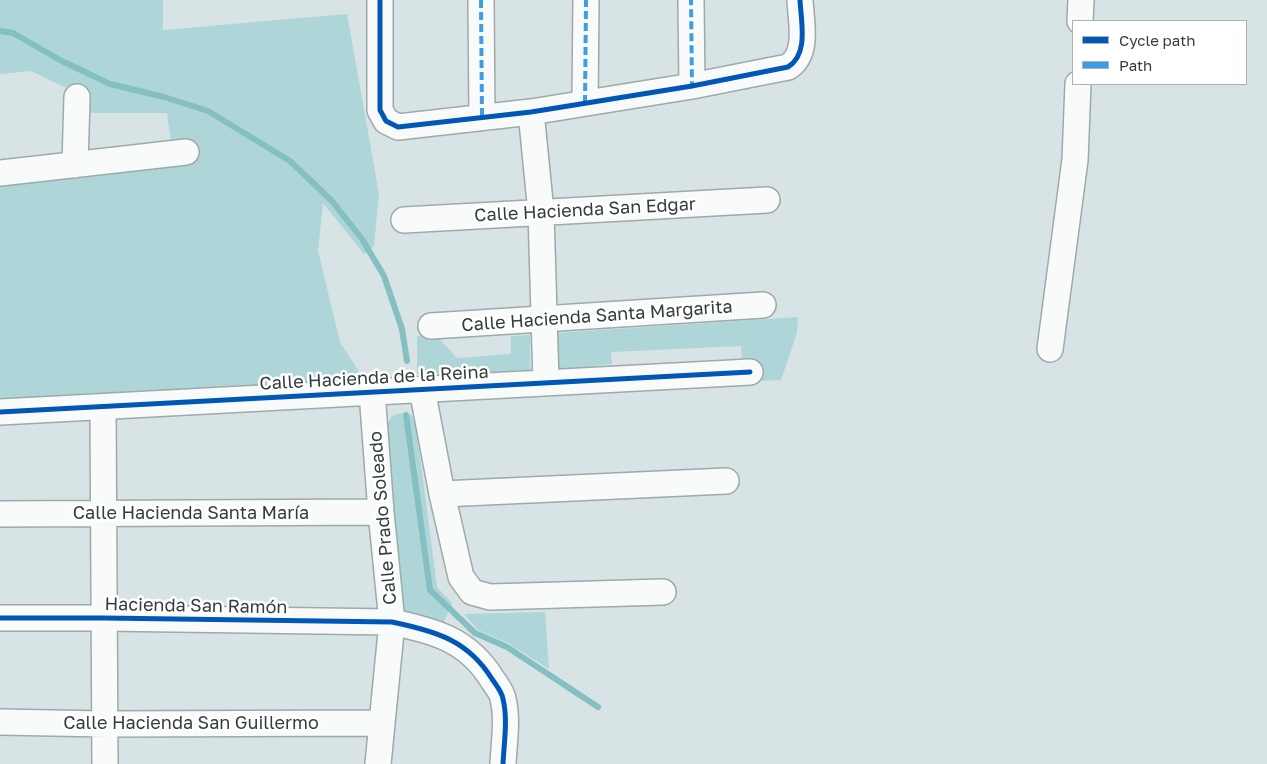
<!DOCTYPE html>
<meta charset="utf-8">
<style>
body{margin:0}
#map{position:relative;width:1267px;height:764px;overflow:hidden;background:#d7e3e4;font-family:"Golos Text",sans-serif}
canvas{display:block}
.legend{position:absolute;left:1072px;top:20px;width:175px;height:65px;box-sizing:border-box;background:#fff;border:1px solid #aeb1b1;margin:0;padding:6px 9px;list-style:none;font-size:15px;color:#343d3d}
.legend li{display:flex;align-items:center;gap:10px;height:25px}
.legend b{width:25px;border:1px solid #aeb1b1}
</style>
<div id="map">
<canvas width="1267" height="764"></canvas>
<ul class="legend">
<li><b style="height:6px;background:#0057b8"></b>Cycle path</li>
<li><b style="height:6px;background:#3e9ee3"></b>Path</li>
</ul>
</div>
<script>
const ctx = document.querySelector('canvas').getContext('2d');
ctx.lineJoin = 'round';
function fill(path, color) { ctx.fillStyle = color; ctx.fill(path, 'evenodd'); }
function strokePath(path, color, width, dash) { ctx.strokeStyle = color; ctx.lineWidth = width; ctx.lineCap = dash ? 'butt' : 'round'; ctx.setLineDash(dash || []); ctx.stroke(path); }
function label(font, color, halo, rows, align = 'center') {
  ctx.font = font + ' "Golos Text",sans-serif'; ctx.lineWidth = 5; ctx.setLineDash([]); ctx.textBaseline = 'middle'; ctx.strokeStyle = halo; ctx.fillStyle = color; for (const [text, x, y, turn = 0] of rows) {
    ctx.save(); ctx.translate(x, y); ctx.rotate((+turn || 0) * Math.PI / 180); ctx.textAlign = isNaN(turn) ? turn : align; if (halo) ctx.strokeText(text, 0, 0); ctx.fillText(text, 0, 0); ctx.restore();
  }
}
fill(new Path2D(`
 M0,0H163V30L347,14L379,194L374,246L364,254L323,203L318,251L340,342L372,392L0,412V177L171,142L167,113H88L86,89L64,87L31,71L0,74Z
 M798,317L797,333L781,380L757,381L756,361L742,362L741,346L611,352L612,364L558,370L557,333Z
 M436,335L457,358L511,354V336L530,335V373L417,375V336Z
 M401,413L412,415L416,426L437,587L452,603L444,622L404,612L385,428L392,416Z
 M545,612L549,669L508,643L478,630L464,614Z`), '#aed5d7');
strokePath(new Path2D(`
 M0,31L13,33L60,60L110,84L164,97L208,111L290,161L331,200L362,239L384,276L402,329L407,361
 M406,415L430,590L475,633L507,647L598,707`), '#84bfc2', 6);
const street = new Path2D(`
 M380,0V110L386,121L398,127L531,112L692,86L788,67C809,54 801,22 800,0
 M481,0L482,117
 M691,0L692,86
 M1080,21L1081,0
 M585,103L586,0
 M531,112L541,212L546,383
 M75,165L77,97
 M0,173L186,152
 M404,220L767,200
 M431,326L763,305
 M1050,349L1075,160L1078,84
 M422,389L442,494L461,577L472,592L490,597L663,592
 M372,392L381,512L392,622L378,764
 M103,407L105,764
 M0,412L750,372
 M442,494L726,481
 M0,514L381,512
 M0,618H104L392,622C435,631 468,640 492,679C496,685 502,692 503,699C508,719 504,743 503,764
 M0,722L105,724L381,723`);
strokePath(street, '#9fa9a9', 28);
strokePath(street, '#f9fbfb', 25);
strokePath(new Path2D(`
 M481,0L482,117
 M689,87L692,86L691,0
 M585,103L586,0`), '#3e9ee3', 4, [8, 4]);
strokePath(new Path2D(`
 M380,0V110L386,121L398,127L531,112L692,86L788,67C809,54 801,22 800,0
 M0,412L750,372
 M0,618H104L392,622C435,631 468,640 492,679C496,685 502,692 503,699C508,719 504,743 503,764`), '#0057b8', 5);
label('18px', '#343d3d', '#fff', [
 ["Calle Hacienda San Edgar",585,210,-3],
 ["Calle Hacienda Santa Margarita",597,316,-4],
 ["Calle Hacienda de la Reina",374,378,-3],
 ["Calle Hacienda Santa María",191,513],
 ["Calle Prado Soleado",383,518,-95],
 ["Hacienda San Ramón",196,606,1],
 ["Calle Hacienda San Guillermo",191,723]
]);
</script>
